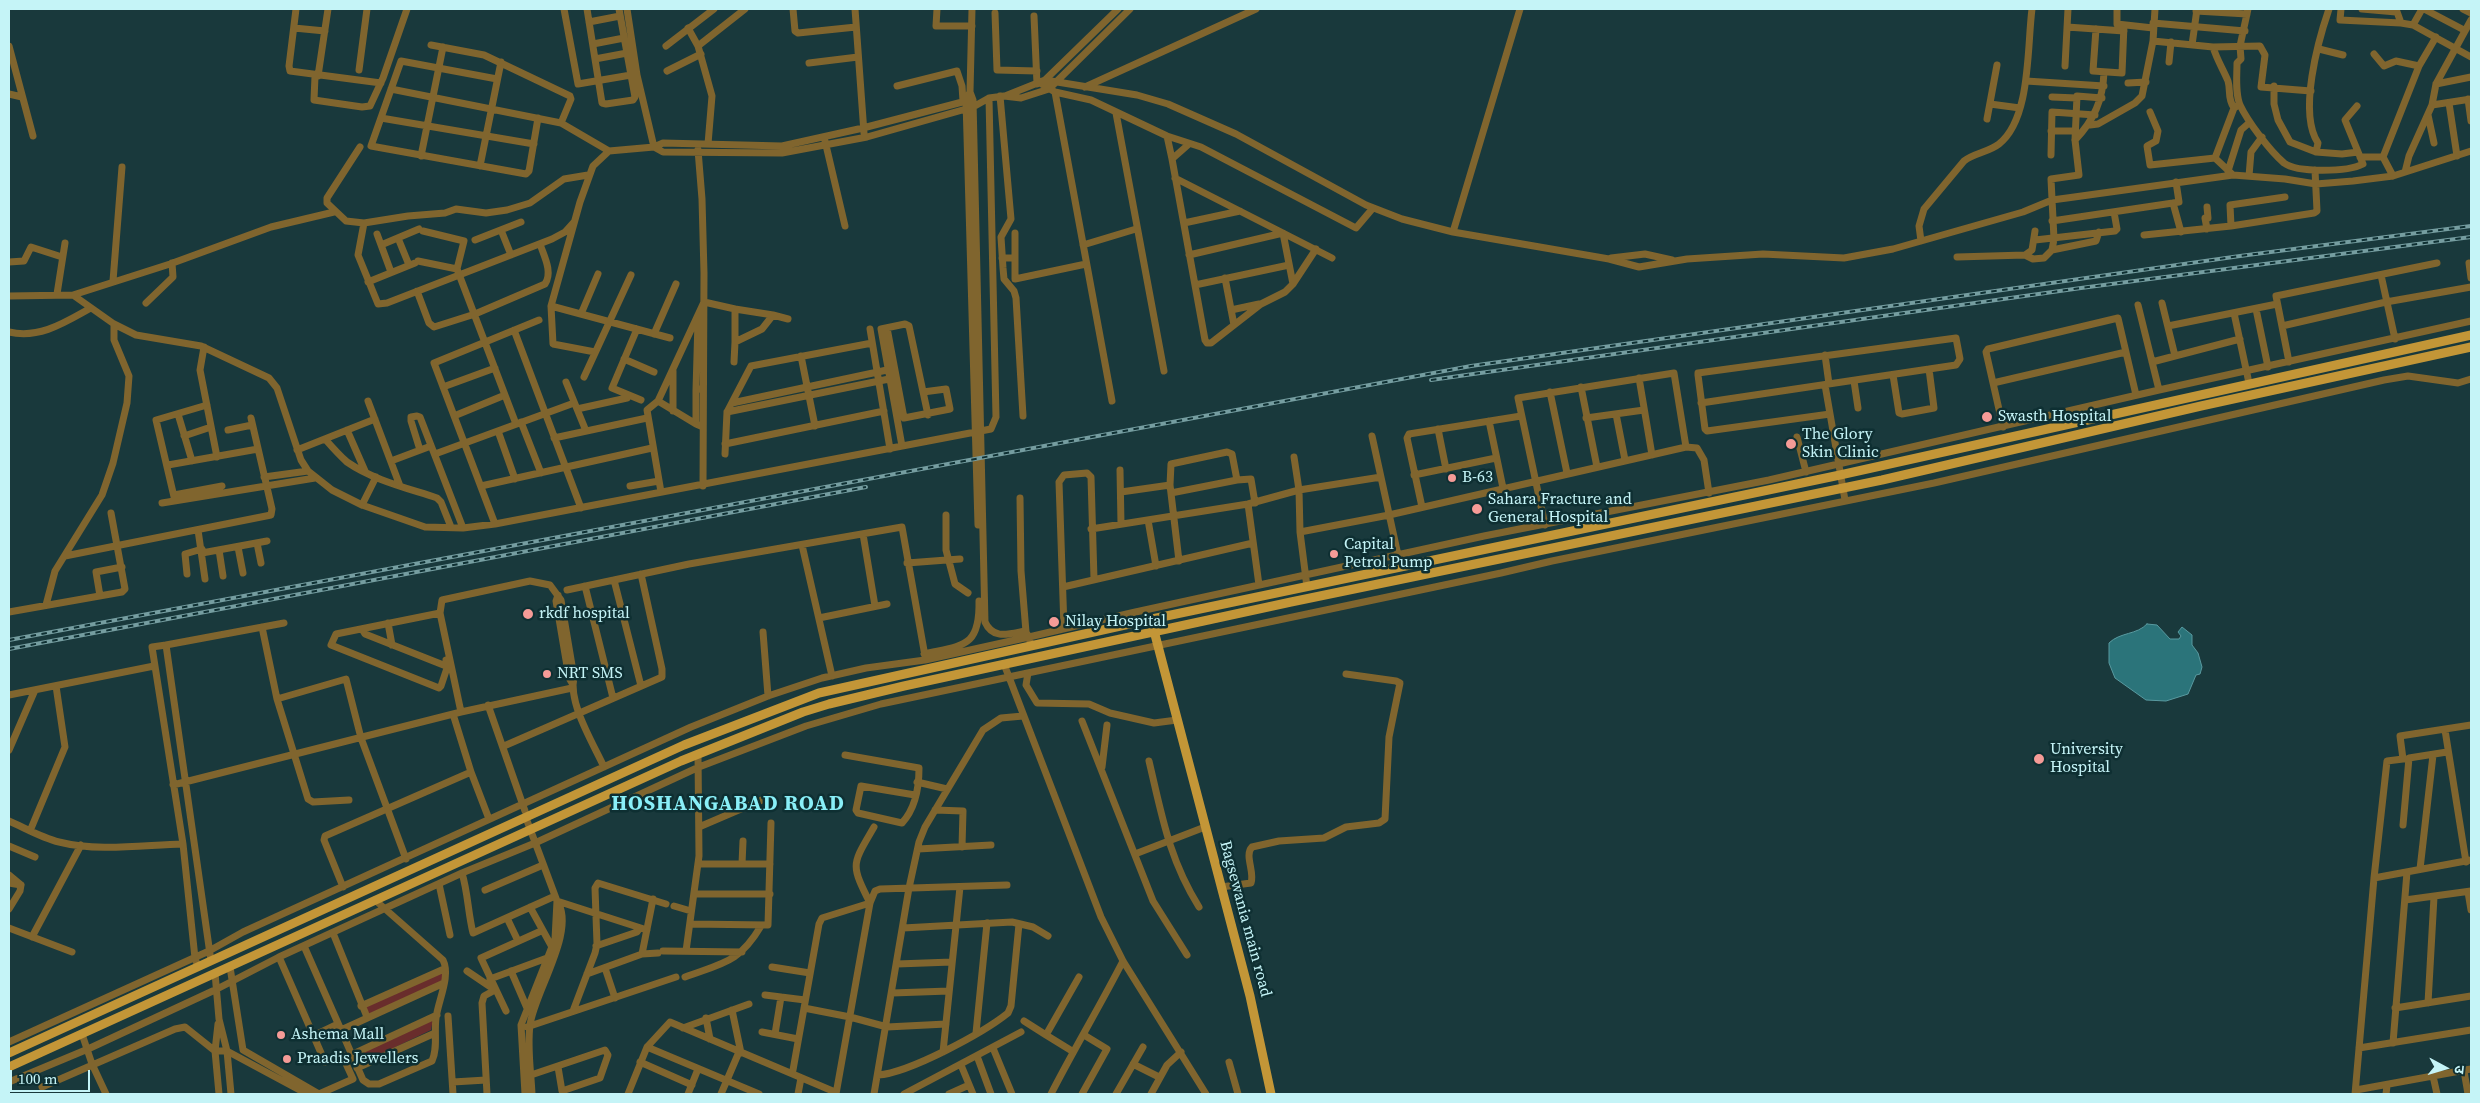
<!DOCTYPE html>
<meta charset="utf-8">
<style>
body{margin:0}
#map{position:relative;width:2480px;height:1103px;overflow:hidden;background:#19393c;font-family:"Source Serif 4","Noto Sans Devanagari",serif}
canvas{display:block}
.frame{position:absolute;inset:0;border:10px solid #c5f4f7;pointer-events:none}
.north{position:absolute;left:2420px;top:1043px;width:50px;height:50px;-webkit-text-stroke:4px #0e2f32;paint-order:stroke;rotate:96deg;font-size:14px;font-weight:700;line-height:20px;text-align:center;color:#c5f4f7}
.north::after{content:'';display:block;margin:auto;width:18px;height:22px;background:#c5f4f7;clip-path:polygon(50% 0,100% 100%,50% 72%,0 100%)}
.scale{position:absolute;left:10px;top:1070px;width:80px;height:22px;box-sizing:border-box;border:2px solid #c5f4f7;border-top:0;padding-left:6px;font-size:15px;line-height:18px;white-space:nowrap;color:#c5f4f7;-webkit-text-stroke:4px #0e2f32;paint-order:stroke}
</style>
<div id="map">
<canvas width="2480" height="1103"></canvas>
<div class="frame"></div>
<div class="north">उ</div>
<div class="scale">100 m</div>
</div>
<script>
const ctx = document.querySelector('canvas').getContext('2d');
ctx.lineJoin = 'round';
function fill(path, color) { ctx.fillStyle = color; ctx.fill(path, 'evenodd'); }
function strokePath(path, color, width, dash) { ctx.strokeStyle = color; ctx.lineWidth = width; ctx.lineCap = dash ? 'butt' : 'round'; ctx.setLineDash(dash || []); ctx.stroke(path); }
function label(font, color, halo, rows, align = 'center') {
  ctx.font = font + ' "Source Serif 4",serif'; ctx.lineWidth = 5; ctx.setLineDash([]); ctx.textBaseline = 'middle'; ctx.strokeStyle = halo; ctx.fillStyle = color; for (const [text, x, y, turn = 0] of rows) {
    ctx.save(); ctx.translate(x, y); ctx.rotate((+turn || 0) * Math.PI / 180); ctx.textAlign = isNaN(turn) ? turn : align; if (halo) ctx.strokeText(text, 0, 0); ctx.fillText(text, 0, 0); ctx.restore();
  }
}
fill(new Path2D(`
 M443,972V981L369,1014L365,1007Z
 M433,1019L431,1030L358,1065L354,1056Z`), '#692d2c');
const water = new Path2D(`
 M2147,624L2157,625L2170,639H2179L2181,636L2178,632L2182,627L2192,635V645L2198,653L2202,667L2200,674L2196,675L2188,694L2166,701L2146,700L2115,678L2109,663V643C2120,632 2137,635 2147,624Z`);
fill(water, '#2b747a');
strokePath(water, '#599aa0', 1);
strokePath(new Path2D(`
 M296,9L289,66L290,71L381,83
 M564,9L578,84L631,75
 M587,9L602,103L606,104L633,100L635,97L619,9
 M627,9L637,75L654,147L663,152L782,153L867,137L973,107L989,98L1004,96L1021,98L1049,89L1130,9
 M793,9L795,31L798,33L856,27
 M855,9L864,133
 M937,9L936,26H972
 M972,9L970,92L966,101L978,525
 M2117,9V24L2153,28
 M2248,9L2240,46L2241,59L2237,63C2237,76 2235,93 2240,105C2248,122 2270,151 2284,163C2297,173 2348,172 2363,164L2345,120L2357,106
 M2341,9L2340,20L2401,23
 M2362,9L2396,12
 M2396,9L2401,23L2413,25L2471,57
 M2424,9L2464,30
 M2463,9L2471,13
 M2196,11L2247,14
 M995,13L997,70L1037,71
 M1034,16L1037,84
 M589,22L620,16
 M2153,23L2245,31
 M2413,25L2422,9
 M2067,27L2124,31
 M294,28L325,31
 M688,28L698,46
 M2096,29L2093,71L2122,73L2124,25
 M2153,41L2213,47L2260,46L2265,55L2261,87L2311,91
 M593,44L624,38
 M431,45L484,55L570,96L571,99L561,123
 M2192,45L2197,9
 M9,46L33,136
 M666,46L714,9
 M2213,47C2217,60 2223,69 2228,81C2231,91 2227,98 2234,108
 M2319,49L2343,55
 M2374,54L2384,66L2396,61L2419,66
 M595,59L627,53
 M2169,62L2171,42
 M809,63L858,57
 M2065,66L2068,9
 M359,70L367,9
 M667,71L701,54
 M315,76L314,100L362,107L370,106L383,78L407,9
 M318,76L328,9
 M497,79L401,61L371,146L526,174L529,171L538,118
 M1045,80L1137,95L1168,104L1236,134L1366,205L1402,219L1453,232L1609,259L1639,267L1687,259L1763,254L1844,258L1893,249L2023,212L2052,200L2067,198L2233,175L2285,179L2316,184L2353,181L2393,176L2471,151
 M2026,81L2104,86
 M1040,83L1055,92L1112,401
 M2128,83L2146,82
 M2436,84L2471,77
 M897,86L957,71L962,86L963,101
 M2274,86V104L2278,120L2290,142L2316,152L2342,154L2358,152
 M1085,87L1256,9
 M391,89L561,123L609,151
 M1055,92L1091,100L1167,136L1201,147L1356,228L1373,208
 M9,94L22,97
 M1000,96L1011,219L1001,237L1003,268L1004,279L1014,291L1016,298L1023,416
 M1005,96L1045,80L1118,9
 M2052,97L2077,98
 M2468,99L2471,121
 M2449,103L2457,156
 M1990,104L2020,108
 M2432,105L2471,99
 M2150,112L2158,131L2156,141L2147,146L2150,165L2215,158L2233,175
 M1116,113L1164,371
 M2428,115L2434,143
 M381,118L534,144
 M1987,119L1997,65
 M2090,125L2098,124L2135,103L2142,96L2153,41L2155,9
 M2051,131H2076
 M1167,136L1172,159L1189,144
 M2075,140C2094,120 2103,100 2104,72
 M825,141L845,226
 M708,144L712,96L698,46L745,9
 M360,147L327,198V203L346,221L364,223L358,255L378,304L387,303L552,239L565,232L574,222
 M698,150L702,199L704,273L703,486
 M2316,152L2318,143C2298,113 2318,41 2329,9
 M2051,155L2052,112L2095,115
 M421,156L443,47
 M2360,157H2383
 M2215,158L2234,108L2237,106
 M1172,159L1205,340L1207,343H1211L1261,304L1285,292L1293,284L1316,249
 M480,166L501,62
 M2228,171L2241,130L2250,122
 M2405,172L2409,156L2432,105L2436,84L2471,20
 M2249,176L2251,152L2262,137
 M2393,176L2383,157L2419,66L2436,37
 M1175,178L1332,258
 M2176,182L2179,202L2173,203L2181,232
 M2207,207L2208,218H2205L2207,229
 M2052,221L2173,203
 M364,223L408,216L445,213L456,209L486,213L507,210L530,203L564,179L588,175
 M1184,223L1240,211
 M2231,226L2230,205L2285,197
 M501,230L511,255
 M423,231L464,241L457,269L516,424
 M1453,232L1520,9
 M1015,233V258
 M377,234L391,272
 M2144,235L2231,226L2314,213L2317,211L2315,170
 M398,238L409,265
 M475,240L521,222
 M2035,240L2115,231L2117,229L2114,212
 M1921,241L1919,226L1924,209L1964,161C1974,153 1989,152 1999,144C2031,119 2027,47 2032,9
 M381,245L419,229
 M1083,245L1136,229
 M2052,250L2096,241L2099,232
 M1189,255L1283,233L1293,284
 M2025,255L2032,250L2035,231
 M1957,257L2025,255L2033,259L2044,258L2052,250L2054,239L2051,179L2079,175L2075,140L2077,96L2102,98
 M1002,258H1015V279L1086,264
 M1611,258L1645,254L1672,260
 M418,261L457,269
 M9,262L24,261L31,247L62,257
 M2469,263L2471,278
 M2381,275L2395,339
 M1225,278L1234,325
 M113,281L122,167
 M368,282L415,263
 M1195,285L1289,265
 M417,291L429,323L434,327L475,314L545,284C553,272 544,256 540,244
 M57,294L65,243
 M73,295L170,264L271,227L334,212
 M9,296L73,295L114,324L136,335L201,346L269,378L277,388L301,460L308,471L332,490L362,505L425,527L463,528L495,524L991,429L996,417L989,98
 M146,303L173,277L172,263
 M2162,303L2175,356
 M2138,305L2159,390
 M551,306L670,338
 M2256,309L2268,367
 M1231,310L1259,304
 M2234,313L2249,383
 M581,314L598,274
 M2168,326L2277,304
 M2282,326L2386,302L2471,287
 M887,328L904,418L950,409L946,389L923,392
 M637,329L612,388L641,400
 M870,329L890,449
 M514,330L581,508
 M9,332C39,339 64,323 89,309
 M654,334L676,284
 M735,342V309L773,315
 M204,347L200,370L217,457
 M595,352L553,344L551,306L580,202L593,166L609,151L654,147L663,143L782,146L863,128L970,100
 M1825,355L1829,384
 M801,356L815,426
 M624,359L654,372
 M734,362L735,342L762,329L773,315L788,319
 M2152,362L2240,339
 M2289,362L2276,296L2437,263
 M673,371V411
 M1893,375L1899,413L1902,414L1934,408L1929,369
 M584,377L631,275
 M1639,378L1652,455
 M1854,381L1858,408
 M566,382L586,431
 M1993,383L2126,352
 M1825,385L1845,500
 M443,387L495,368
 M1581,387L1597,467
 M700,389L696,390V424L703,427
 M696,390L698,320
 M1550,392L1567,473
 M368,401L400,486
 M658,401L696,424
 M732,403L887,370
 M1701,403L1956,365L1960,359L1956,338L1698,373V375L1705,429L1707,431L1830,414
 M577,409L627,398
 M727,412L889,379
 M178,414L192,461
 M1616,414L1625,460
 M454,416L505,395
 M1586,418L1644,410
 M1489,421L1503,488
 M521,422L541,473
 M2003,427L1986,352L1988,349L2118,318L2136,395
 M1438,429L1446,469
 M228,430L252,425
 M347,430L365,471
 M498,431L515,479
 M184,436L211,427
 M1372,436L1398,555
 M1797,437L1806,472
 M554,438L647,418
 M325,439C332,447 339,455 347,462C373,480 407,488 437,498L441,502L451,527
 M725,444L884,411
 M902,446L881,329L905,324L909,326L928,415
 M297,450L375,419
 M420,450L411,421V417L417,416L420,417L463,528
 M435,454L574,403
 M725,454L727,412L751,366L872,343
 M1294,457L1299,490L1300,532L1307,587
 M391,461L431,446
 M168,465L258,449
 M1120,470L1121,524
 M1414,475L1496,458
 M264,477L308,471
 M1237,480L1251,479L1255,503
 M481,486L652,448
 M630,486L659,481
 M661,492L647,410L658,401L704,302L735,309
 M1121,492L1170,485
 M1171,493L1237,480L1232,454L1227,452L1171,464L1170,485L1179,561
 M174,495L222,486
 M1020,498L1021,571L1026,632
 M175,501L156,420L207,405
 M162,503L315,478
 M1248,504L1259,585
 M362,505L376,477
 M1422,507L1407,438L1409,434L1521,416
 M946,515V550L955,584L968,593
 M1148,520L1156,566
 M495,524L434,363L539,320
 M1545,525L1518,398L1674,373L1686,447
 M1091,529L1248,504L1299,490L1381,477
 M198,530L205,579
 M1300,532L1389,515L1686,447L1697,448L1704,460L1709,493
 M863,534L875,606
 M257,543L261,563
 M802,545L832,676
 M238,547L243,573
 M219,550L223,576
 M202,553L267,541
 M65,556L271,515L272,509L251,418
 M907,563L960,559
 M187,574L185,554L202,549
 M614,580L641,686
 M585,586L613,698
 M1063,587L1253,543
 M567,590L689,564L902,527L925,656
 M558,595L556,601L569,678L572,683
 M100,596L96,572L122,567
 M46,605L55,571L102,495L113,463L127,403L129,376L114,340V324
 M9,612L122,592L125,589L111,513
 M440,613L336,634L331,645L439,688L441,686L447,668L446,660
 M819,618L887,604
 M388,623L392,645
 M262,627L277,699L308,799L313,802L349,800
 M1064,628L1059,482L1064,475L1087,473L1091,477L1094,579
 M362,629L365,634L451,668
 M763,632L768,696
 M1030,641L1029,637L1131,613L1484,536L1769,480L2159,390L2471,321
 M166,645L284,623
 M924,654C963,645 980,648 979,601
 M1004,664L1101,917L1123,961L1206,1094
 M1028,673L1026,685L1037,703L1089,704L1110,713L1154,723L1177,720
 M9,695L154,666
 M277,699L346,679L361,738L406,859
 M488,705L525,811
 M461,712L440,613L442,600L530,581L550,585L561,600L574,677C568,703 593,743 604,767
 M453,714L471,772L489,819
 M1082,721L1153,901L1187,955
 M2445,730L2466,862
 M504,746L662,677V669L641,574
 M9,750L35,690
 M845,755L919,768C919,787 915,809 902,823L858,813L856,810L861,786L915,795
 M2405,759H2403L2400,736L2471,725
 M1149,761C1162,816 1169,859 1199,907
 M1102,767L1107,725
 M917,782L947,789
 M173,785L461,712L572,688
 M935,810L963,811L962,847
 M526,818L557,901C577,930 534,993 530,1025C527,1048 531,1071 532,1094
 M9,821C25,828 42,838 59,842C98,852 143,845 183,844
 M2403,825L2409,758L2447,752
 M699,827L769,797
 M30,831L65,747L56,686
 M9,846L35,857
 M918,849L991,845
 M1135,854L1205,827
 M698,864H770
 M742,864L743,841
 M2420,869L2433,755
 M462,873C468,893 468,913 473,933L555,896
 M9,875L21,885
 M2374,878L2471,860
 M9,883L21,885
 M439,884L450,935
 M343,887L324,840L325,836L471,772
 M1221,887L1251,883C1255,872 1244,855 1252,847L1279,841L1324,838L1346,827L1379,823L1385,819L1389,737L1400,683L1396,681L1346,674
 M485,890L543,865
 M2468,892L2471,910
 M694,894H770
 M2405,900L2471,891
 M557,901L647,930
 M674,906L691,911
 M530,907L552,947
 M9,909L20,891L21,885
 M507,918L518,941
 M690,924L768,925L771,823
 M9,928L72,952
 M903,928L1012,922L1033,927L1048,936
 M333,933L367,1017
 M32,937L81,845
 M304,946L363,1080L369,1084H379L432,1061C438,1048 434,1032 436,1018C438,1001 451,976 443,960L375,900
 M596,946L637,932L640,928
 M663,951L742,952
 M686,951L699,856L698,754
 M642,954L658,953
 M897,964L952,962
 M198,967L195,958L183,844L152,647L166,645L211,961
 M230,967L243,1050L319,1094L353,1079L342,1055L325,1062L279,957
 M772,967L810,973
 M605,968L615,998
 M467,971L495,990L484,996L482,1003L487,1094
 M511,971L527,1008
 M215,973L219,1019L227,1051L231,1094
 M587,974L642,954L653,899
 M685,977C723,963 739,963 761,926
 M490,979L547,958
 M892,993L949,991
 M765,995L805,1000
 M2428,1003L2434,897
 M361,1006L444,969
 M804,1008L850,1017L887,1027L946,1024
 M2395,1008L2471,996
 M732,1010L741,1053
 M506,1011L481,958L541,931
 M573,1011L595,953L597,944L595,888L598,883L666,904
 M448,1016L453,1094
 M706,1018L710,1039
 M1024,1021L1046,1035
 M218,1024L215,1051L219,1094
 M527,1027L676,977
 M683,1028L749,1004
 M341,1030L444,983
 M762,1032L798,1039
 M976,1033L987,923
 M82,1034L92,1064L106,1094
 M775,1034L781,997
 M313,1036L338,1024
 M9,1042L209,951L243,932L691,727L768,696L822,678L866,668L925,660L1029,637L1025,631C1009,634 993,640 985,622L973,100L970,92
 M2393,1043L2407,872
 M647,1047L759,1094
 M993,1048L1012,1094
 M2359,1048L2471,1030
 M1072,1051L1046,1035L1079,977
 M943,1052L960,887
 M351,1055L437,1015
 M977,1056L991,1094
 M640,1062L692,1085
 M1229,1062L1238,1094
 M1133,1064L1159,1077
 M961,1065L973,1094
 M357,1068L435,1033
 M793,1070L819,924L822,918L870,903C850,863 852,865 874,827
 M2464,1071L2468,1094
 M531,1075L605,1050L608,1055L600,1078L562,1091L558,1067
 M878,1075C909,1073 983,1033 1008,1013L1011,1006L1019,924
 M2433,1076L2437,1094
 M9,1082L88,1049L217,989L279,957L462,873L535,843L699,767L806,726L881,704L1501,573L1552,561L1934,483L2384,380L2408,376L2458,383L2471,379
 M453,1082L486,1080
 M42,1087L175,1029L185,1027L215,1051H227L307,1094
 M2356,1090L2471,1069
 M525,1094L521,1025L555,939L557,901
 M628,1094L647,1047L670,1022L835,1092
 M688,1094L698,1069
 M721,1094L739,1052
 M798,1094L801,1078
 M836,1094L870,903L875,891L880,889L1007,885
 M874,1094L909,888L919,842L925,827L983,730L1001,718L1023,716
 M904,1094L1021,1032
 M949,1094L969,1085
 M1051,1094C1074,1049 1100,1006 1123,961
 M1082,1094L1107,1049L1084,1035
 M1116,1094L1143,1047
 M1151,1094L1167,1065L1181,1052
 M2355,1094L2374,878L2387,761L2403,759
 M2386,1094L2387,1086`), '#80652e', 7);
strokePath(new Path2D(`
 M1153,627L1250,996L1271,1094
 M9,1053L684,745L819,693L1152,619L1840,475L2471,335
 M9,1067L681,761L803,712L829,704L904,686L1291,602L1882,480L2201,406L2471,347`), '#c39637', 9);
const rail = new Path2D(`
 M1431,380L2081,288L2471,237
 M9,640L1471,366L2240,256L2471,226
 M9,649L866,487`);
strokePath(rail, '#759da0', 4);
strokePath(rail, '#0e2f32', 2, [5.5]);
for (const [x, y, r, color] of [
 [1987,417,6,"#f59b97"],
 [1791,444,6,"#f59b97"],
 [1452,478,5,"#f59b97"],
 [1477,509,6,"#f59b97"],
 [1334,554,5,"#f59b97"],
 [528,614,6,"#f59b97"],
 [1054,622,6,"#f59b97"],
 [547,674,5,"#f59b97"],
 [2039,759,6,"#f59b97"],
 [281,1035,5,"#f59b97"],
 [287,1059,5,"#f59b97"]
]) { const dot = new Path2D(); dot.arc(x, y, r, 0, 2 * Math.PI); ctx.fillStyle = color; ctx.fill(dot); strokePath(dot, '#0e2f32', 2); }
label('16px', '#c5f4f7', '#0e2f32', [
 ["Swasth Hospital",1998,417],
 ["The Glory",1802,435],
 ["Skin Clinic",1802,453],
 ["B-63",1462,478],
 ["Sahara Fracture and",1488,500],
 ["General Hospital",1488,518],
 ["Capital",1344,545],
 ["Petrol Pump",1344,563],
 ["rkdf hospital",539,614],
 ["Nilay Hospital",1065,622],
 ["NRT SMS",557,674],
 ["University",2050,750],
 ["Hospital",2050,768],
 ["Ashema Mall",291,1035],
 ["Praadis Jewellers",297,1059]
], 'left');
label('16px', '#c5f4f7', '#0e2f32', [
 ["Bagsewania main road",1245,919,75]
]);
ctx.letterSpacing = '1px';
label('bold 21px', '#89eff8', '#0e2f32', [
 ["HOSHANGABAD ROAD",728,805]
]);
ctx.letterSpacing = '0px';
</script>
